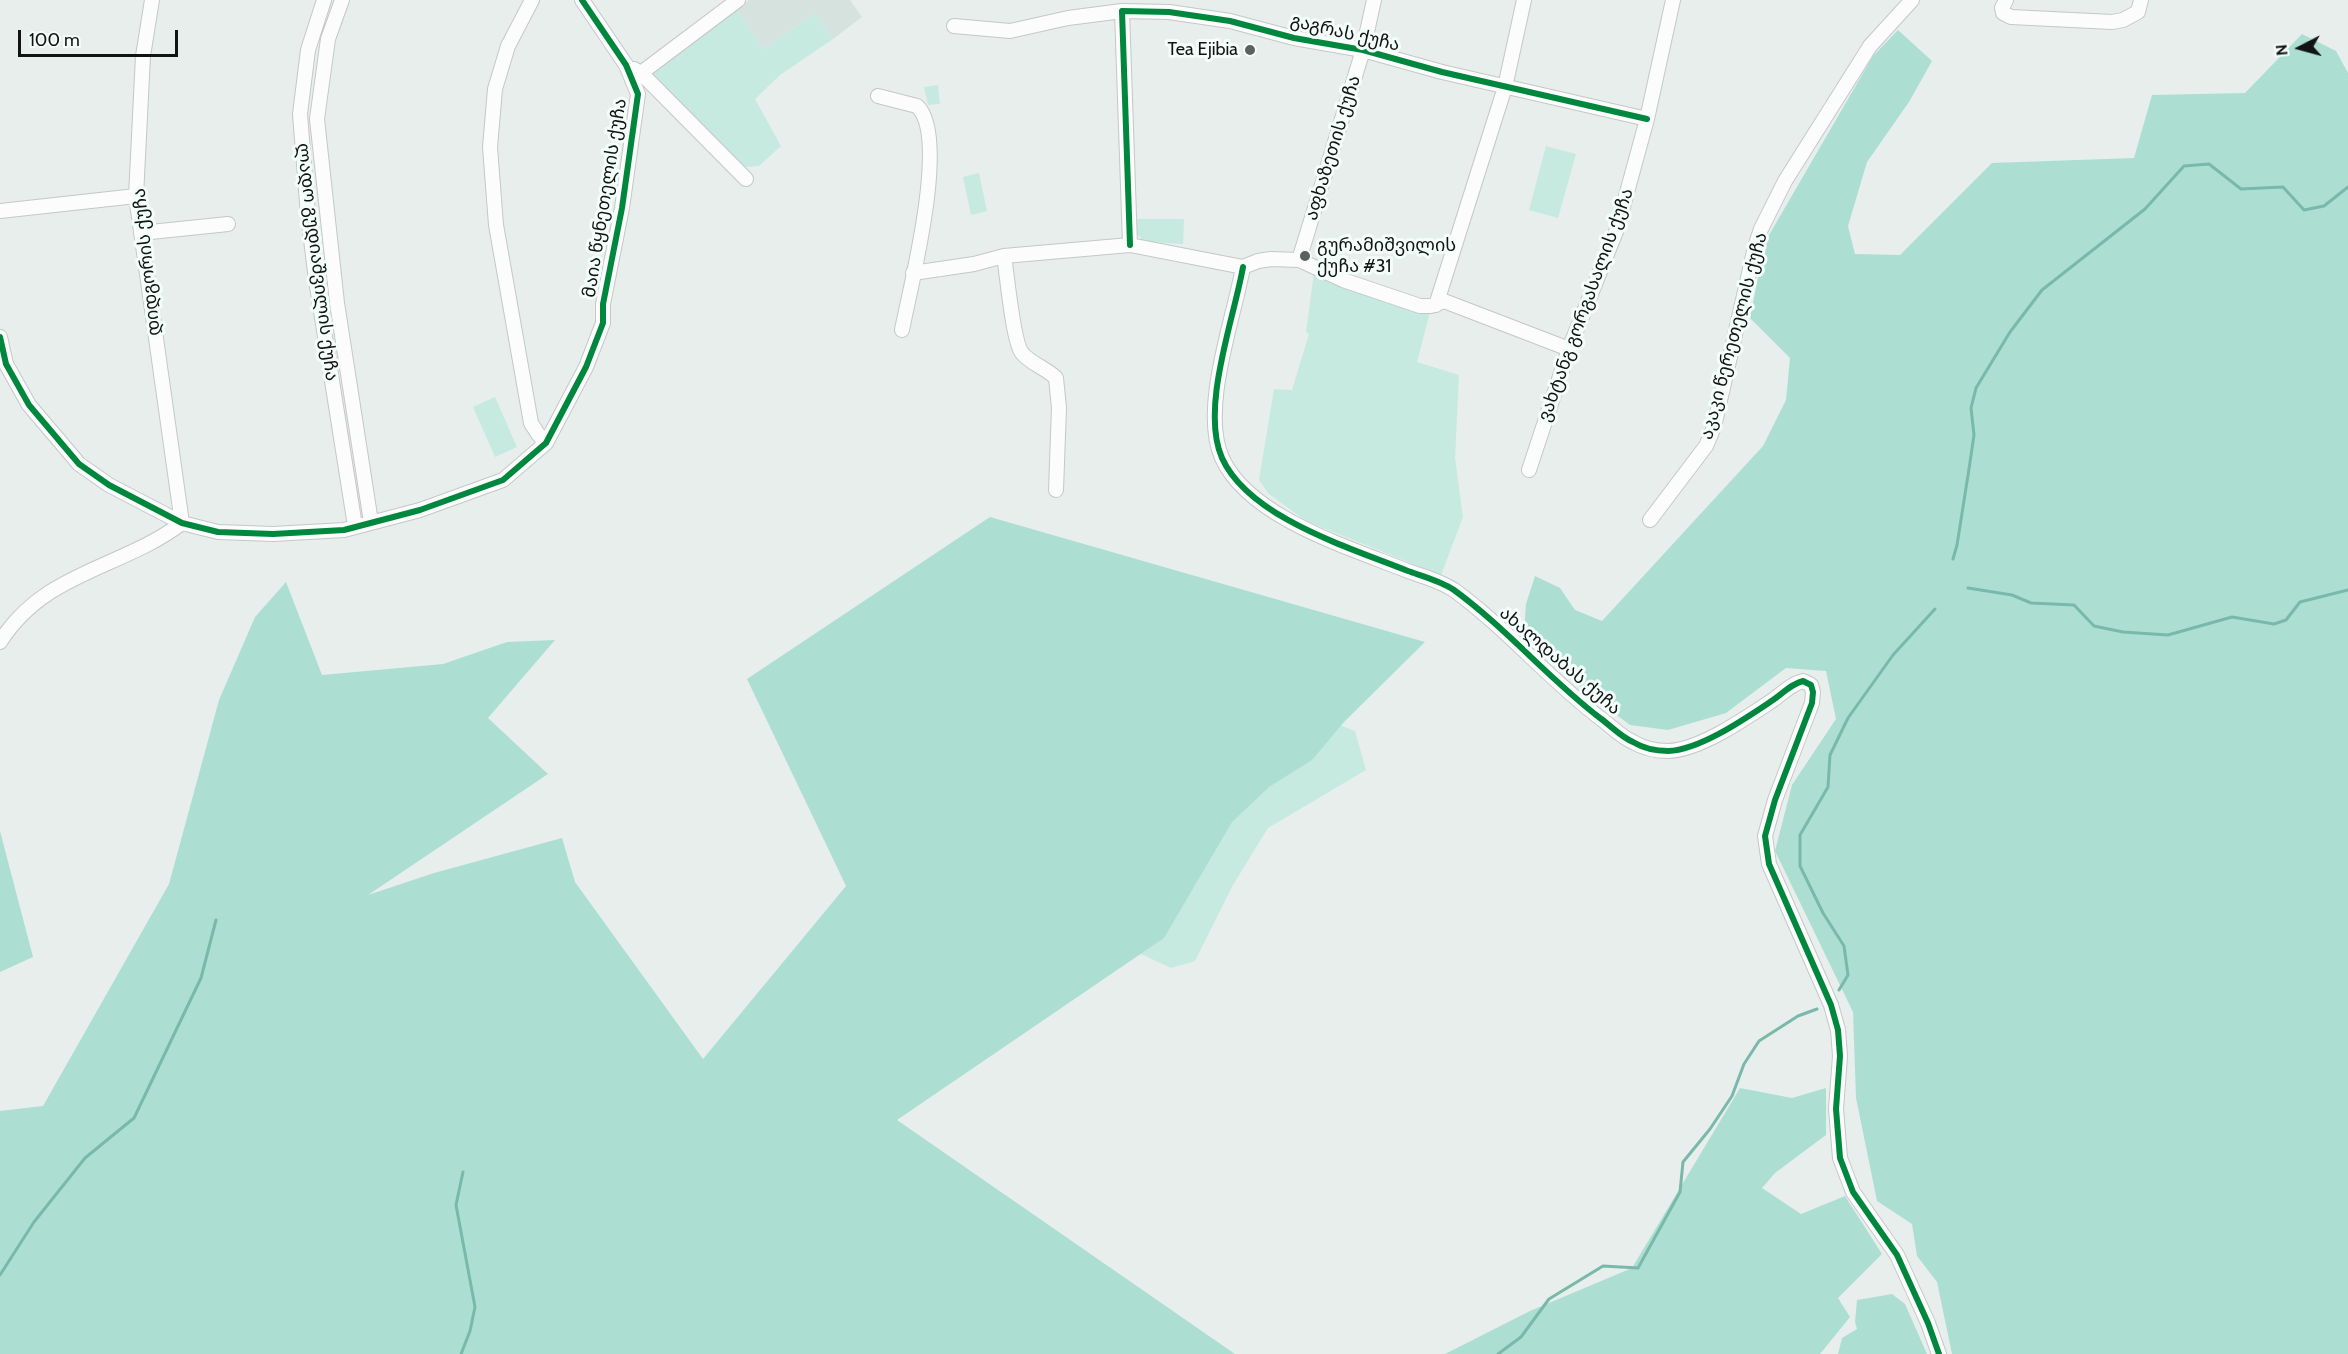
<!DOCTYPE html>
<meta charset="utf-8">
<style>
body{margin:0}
#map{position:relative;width:2348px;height:1354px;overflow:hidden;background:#e8eeec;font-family:Cabin,sans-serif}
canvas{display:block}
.north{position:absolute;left:2270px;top:18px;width:60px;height:60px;-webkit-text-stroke:4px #f3fdfa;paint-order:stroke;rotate:264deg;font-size:16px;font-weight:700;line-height:24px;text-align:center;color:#111413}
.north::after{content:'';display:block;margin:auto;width:21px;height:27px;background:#111413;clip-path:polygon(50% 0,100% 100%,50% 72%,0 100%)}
.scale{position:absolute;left:18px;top:30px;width:160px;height:27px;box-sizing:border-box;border:3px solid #111413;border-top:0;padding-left:8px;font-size:18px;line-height:21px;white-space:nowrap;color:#111413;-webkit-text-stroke:4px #f3fdfa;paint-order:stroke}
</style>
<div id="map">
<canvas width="2348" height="1354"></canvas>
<div class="north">N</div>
<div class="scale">100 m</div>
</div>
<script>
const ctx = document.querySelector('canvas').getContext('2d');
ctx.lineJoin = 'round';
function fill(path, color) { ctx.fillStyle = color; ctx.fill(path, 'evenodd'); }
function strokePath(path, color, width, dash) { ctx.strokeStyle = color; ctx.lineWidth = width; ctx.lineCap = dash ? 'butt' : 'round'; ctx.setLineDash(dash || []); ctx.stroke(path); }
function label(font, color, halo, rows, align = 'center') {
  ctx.font = font + ' Cabin,"Noto Sans Georgian",sans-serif'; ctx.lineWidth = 6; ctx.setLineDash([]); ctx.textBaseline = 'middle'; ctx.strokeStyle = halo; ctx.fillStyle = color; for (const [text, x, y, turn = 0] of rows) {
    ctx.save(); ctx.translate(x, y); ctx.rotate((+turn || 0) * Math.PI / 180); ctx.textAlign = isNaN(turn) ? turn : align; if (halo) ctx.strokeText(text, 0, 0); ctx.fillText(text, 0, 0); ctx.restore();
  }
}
fill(new Path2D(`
 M749,0H850L862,17L833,39L815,13L763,49L736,9Z`), '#d6e2de');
fill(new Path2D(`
 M736,9L763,49L815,13L833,39L780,75L755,99L781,146L759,166L743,167L652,73Z
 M938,85L940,104L928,105L924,87Z
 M1546,146L1576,154L1558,218L1529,210Z
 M979,173L987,211L971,215L963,177Z
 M1137,219H1184L1183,244L1144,242L1136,233Z
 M1314,273L1430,312L1417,362L1459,375L1455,458L1463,517L1441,575L1306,521L1269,494L1259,480L1274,389L1292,390L1309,334L1306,332Z
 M495,397L517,447L495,457L473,407Z
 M1078,687L1337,724L1355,731L1366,770L1268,828L1233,885L1195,961L1171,968L1128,948Z`), '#c6eadf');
fill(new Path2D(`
 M1898,30L1932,61L1909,102L1867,162L1848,226L1855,254L1900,255L1992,163L2134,158L2152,95L2245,93L2302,34L2336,51L2348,73V1354H1952L1937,1282L1917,1256L1912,1224L1877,1201L1856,1098L1853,1012L1775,851L1792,785L1836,719L1826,671L1786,668L1726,713L1668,730L1630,725L1591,696L1536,648L1524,633L1526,604L1535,576L1560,588L1575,610L1602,621L1763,446L1786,400L1790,358L1750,318L1765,242L1873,56Z
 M990,517L1425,642L1344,722L1312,760L1269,787L1232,822L1164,938L897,1120L1235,1354H0V1111L43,1106L169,884L219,700L255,617L286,582L322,675L443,664L507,642L555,640L488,718L548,774L368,895L434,873L562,838L575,882L703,1059L846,886L747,679Z
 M0,831L33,957L0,972Z
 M1740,1088L1792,1098L1826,1088V1135L1775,1173L1762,1188L1801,1214L1845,1196L1882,1254L1838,1298L1850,1317L1820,1354H1445L1530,1311L1632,1268Z
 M1892,1294L1905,1304L1927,1354H1838L1842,1338L1857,1329L1855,1322L1857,1300Z`), '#acdfd2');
strokePath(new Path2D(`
 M1953,559L1957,545L1969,469L1974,435L1971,408L1976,388L2010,332L2042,290L2145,209L2184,166L2209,164L2241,189L2283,187L2304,210L2324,206L2348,187
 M1968,588L2012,595L2031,603L2074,605L2094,626L2123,632L2168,635L2232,617L2274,624L2286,620L2300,602L2348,590
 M1839,990L1848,975L1844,946L1823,913L1800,866V835L1828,787L1830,755L1848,718L1893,655L1935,609
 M0,1275L34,1222L85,1158L134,1118L201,978L216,920
 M461,1354L470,1331L475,1307L456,1205L463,1172
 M1498,1354L1521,1337L1549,1299L1603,1266L1638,1268L1680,1192L1683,1162L1710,1129L1732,1096L1744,1064L1759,1041L1798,1016L1817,1009`), '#79b9aa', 3);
const minor = new Path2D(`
 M324,0L308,50L300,114L308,215L316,280L355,526
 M342,0L328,39L317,119L337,303L371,522
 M532,0L508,46L495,89L490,147L496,225L531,423L538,434L546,443
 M2006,0L2002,8L2003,13L2011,17L2112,22L2123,20L2138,12L2141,0
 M954,26L1010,31L1068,18L1122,11
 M634,69L641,73L738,0
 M641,73L746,179
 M878,96L917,106C950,136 910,288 902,330
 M0,211L136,196
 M141,233L228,224
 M1130,245L1122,11L1169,12L1230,21L1294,38L1363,50L1442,72L1647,119
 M1004,256C1007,274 1013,342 1022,353C1031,364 1046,368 1056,378L1059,408L1056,490
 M1299,260L1363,50L1374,0
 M1243,267C1234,319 1200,408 1222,458C1249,518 1351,548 1408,571C1422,576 1441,581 1454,590C1506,628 1549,679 1600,718C1611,726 1621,737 1633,742C1643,748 1656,751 1668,751C1700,750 1746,718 1773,700C1783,693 1791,684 1803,681L1811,685L1813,692L1812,703L1775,800L1765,836L1769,864L1831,1005L1838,1030L1840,1056L1836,1109L1840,1158L1853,1192L1897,1255L1928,1323L1939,1354
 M1243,267L1258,261L1271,259L1299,260L1343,280L1420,306H1431L1444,301L1569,349
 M913,273L974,264L1004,256L1130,245L1243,267
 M1436,305L1505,87L1524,0
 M0,337L6,364L29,405L79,464L109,485L182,523L218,532L273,534L344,530L420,510L503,480L546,443L586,367L603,323V304L622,208L638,94L626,65L582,0
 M1529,470L1569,349L1617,229L1647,119L1673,0
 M1650,520L1706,446L1714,427L1755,247L1761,229L1785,181L1870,46L1912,0
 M0,642C45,571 121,569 182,523L136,196L143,56L152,0`);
strokePath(minor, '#c4c8c7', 16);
strokePath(minor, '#fcfcfc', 14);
strokePath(new Path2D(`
 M1130,245L1122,11L1169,12L1230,21L1294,38L1363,50L1442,72L1647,119
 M1243,267C1234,319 1200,408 1222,458C1249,518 1351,548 1408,571C1422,576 1441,581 1454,590C1506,628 1549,679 1600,718C1611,726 1621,737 1633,742C1643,748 1656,751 1668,751C1700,750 1746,718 1773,700C1783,693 1791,684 1803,681L1811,685L1813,692L1812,703L1775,800L1765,836L1769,864L1831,1005L1838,1030L1840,1056L1836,1109L1840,1158L1853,1192L1897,1255L1928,1323L1939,1354
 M0,337L6,364L29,405L79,464L109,485L182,523L218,532L273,534L344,530L420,510L503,480L546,443L586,367L603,323V304L622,208L638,94L626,65L582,0`), '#00873e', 6);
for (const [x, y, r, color] of [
 [1250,50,6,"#5c605f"],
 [1305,256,6,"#5c605f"]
]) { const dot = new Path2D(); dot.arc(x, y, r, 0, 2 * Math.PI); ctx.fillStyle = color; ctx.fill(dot); strokePath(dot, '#f3fdfa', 2); }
label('18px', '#111413', '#f3fdfa', [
 ["გაგრას ქუჩა",1345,33,13],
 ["აფხაზეთის ქუჩა",1333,148,-73],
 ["მაია წყნეთელის ქუჩა",605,198,-81],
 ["დიდგორის ქუჩა",147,262,-96],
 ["ლადო გუდიაშვილის ქუჩა",317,262,83],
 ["ვახტანგ გორგასალის ქუჩა",1586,305,-70],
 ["აკაკი წერეთელის ქუჩა",1734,336,-75],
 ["ახალდაბას ქუჩა",1560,661,41]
]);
label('18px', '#111413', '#f3fdfa', [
 ["Tea Ejibia",1238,50],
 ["გურამიშვილის",1317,246,"left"],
 ["ქუჩა #31",1317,267,"left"]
], 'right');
</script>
